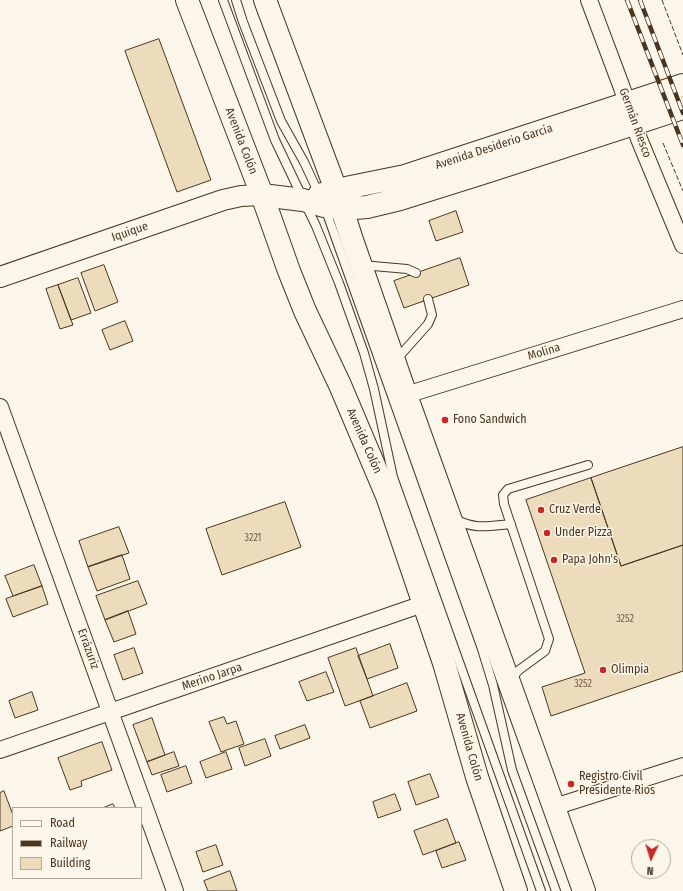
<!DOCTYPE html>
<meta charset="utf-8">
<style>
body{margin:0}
#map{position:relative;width:683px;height:891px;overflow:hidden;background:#fbf6e9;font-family:"Fira Sans Condensed",sans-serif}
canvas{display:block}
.legend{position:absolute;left:12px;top:807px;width:130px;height:72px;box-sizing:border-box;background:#fbf6e9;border:1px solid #b4a999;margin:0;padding:5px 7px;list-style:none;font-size:12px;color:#4a3520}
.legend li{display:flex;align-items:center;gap:8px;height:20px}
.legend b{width:20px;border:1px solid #b4a999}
.north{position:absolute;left:631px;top:839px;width:40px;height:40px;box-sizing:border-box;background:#fbf6e9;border:1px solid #b4a999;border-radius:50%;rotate:184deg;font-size:11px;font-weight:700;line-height:16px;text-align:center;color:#4a3520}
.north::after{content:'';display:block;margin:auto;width:14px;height:18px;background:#c62828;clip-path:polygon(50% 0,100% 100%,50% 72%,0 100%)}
</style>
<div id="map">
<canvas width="683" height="891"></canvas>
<ul class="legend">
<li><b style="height:5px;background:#fbf6e9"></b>Road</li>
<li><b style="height:5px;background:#4a3520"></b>Railway</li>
<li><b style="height:11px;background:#ecdcbc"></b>Building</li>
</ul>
<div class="north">N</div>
</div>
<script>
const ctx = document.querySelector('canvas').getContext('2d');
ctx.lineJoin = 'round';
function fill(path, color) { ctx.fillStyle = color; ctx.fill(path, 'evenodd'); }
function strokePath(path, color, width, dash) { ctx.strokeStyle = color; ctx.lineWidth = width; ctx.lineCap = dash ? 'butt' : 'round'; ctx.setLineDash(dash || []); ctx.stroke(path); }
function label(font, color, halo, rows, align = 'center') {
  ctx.font = font + ' "Fira Sans Condensed",sans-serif'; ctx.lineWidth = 3; ctx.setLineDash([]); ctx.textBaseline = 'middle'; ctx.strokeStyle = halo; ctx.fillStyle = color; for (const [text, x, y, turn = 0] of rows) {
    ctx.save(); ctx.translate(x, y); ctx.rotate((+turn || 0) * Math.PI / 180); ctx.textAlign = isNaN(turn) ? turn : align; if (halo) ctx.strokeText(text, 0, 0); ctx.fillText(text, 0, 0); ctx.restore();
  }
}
const building = new Path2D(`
 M159,39L211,180L177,192L125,51Z
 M456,211L463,232L436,241L429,221Z
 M460,258L469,285L404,308L394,281Z
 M104,265L118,302L95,311L81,273Z
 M78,278L91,313L71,320L58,285Z
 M58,285L73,325L60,329L46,289Z
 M125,321L133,341L110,350L102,330Z
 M683,447V545L621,566L591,478Z
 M591,478L621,566L683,545V671L551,716L542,687L585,673L526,500Z
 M285,502L301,547L222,575L206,529Z
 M119,527L129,553L88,567L79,541Z
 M122,555L130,579L97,591L88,567Z
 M34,565L42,586L13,596L5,576Z
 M138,581L147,604L105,620L96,596Z
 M42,586L48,604L13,617L6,599Z
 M128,611L136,634L114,642L105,620Z
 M390,644L398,668L367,679L358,656Z
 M134,648L143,673L123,680L114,655Z
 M356,648L373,696L345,706L328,658Z
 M326,672L334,692L307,701L299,682Z
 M407,683L417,711L370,728L360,701Z
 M32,692L38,710L15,718L9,701Z
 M224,717L227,724L236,721L244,744L221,752L209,722Z
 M152,718L165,755L147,762L133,725Z
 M305,725L310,738L280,749L275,736Z
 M265,739L271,756L245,766L239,748Z
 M102,742L112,770L81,781L82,786L70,790L58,758Z
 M174,752L179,766L152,775L147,762Z
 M226,752L232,769L206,778L200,762Z
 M186,766L192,783L167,792L161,775Z
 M430,774L439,797L416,805L408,782Z
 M4,791L13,815V826L0,831V793Z
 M395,794L401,810L378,818L373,802Z
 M113,804L115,808H103Z
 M447,819L456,843L423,855L414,831Z
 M459,842L466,860L442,868L436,851Z
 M216,845L223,865L203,872L196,852Z
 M230,871L237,891H208L204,881Z`);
fill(building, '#ecdcbc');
strokePath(building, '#4a3520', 1);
const service = new Path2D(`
 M223,0L275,140L316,226L339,283L364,353L374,389L393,477L541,891
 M236,0L243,22L281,121L304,162L319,194
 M325,208L482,649L493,685L512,770L556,891
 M362,265L407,269L416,273
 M396,360L428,324L432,315L428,299
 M455,519C475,530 489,526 511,524
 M510,680L519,670L545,651L549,639L504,504L503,495L508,489L588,465`);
const minor = new Path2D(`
 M589,0L622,88L639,139L683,245
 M406,395L683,309
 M0,407L175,891
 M0,750L423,604
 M554,807L683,766`);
const tertiary = new Path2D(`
 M0,277L223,200L241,196L262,195`);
const secondary = new Path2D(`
 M262,195L303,200L324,206L342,209L367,207L400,199L489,171L683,108
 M319,195L336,190L405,176L683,85`);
const primary = new Path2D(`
 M187,0L262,195L289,271L305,311L340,385L387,496L444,663L477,777L516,891
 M265,0L336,190L351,237L406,395L584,891`);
strokePath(service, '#4a3520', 10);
strokePath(minor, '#4a3520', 18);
strokePath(tertiary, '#4a3520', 22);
strokePath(secondary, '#4a3520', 24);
strokePath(primary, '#4a3520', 24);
strokePath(service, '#fbf6e9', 8);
strokePath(minor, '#fbf6e9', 16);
strokePath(tertiary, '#fbf6e9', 20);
strokePath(secondary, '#fbf6e9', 22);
strokePath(primary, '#fbf6e9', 22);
const rail = new Path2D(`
 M627,0L683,145
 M640,0L683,113`);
strokePath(rail, '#4a3520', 4.5);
strokePath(rail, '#fbf6e9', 3, [9]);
strokePath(new Path2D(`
 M662,0L683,55
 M663,143L683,191`), '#4a3520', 1, [5, 2]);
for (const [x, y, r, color] of [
 [445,420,4,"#c62828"],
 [541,510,4,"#c62828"],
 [547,533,4,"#c62828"],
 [554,560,4,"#c62828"],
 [603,670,4,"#c62828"],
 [571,784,4,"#c62828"]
]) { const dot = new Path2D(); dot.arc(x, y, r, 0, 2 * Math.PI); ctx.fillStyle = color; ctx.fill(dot); strokePath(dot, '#fbf6e9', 1.5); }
label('10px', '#725f47', null, [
 ["3221",253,538],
 ["3252",625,619],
 ["3252",583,684]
]);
label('12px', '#4a3520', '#fbf6e9', [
 ["Germán Riesco",635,123,70],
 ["Avenida Colón",241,141,69],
 ["Avenida Desiderio García",494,147,-18],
 ["Iquique",130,232,-19],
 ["Molina",544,352,-17],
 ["Avenida Colón",364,441,66],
 ["Errázuriz",88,649,70],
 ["Merino Jarpa",212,677,-19],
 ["Avenida Colón",469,747,74]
]);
label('12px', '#4a3520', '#fbf6e9', [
 ["Fono Sandwich",453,420],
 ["Cruz Verde",549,510],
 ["Under Pizza",555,533],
 ["Papa John's",562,560],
 ["Olimpia",611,670],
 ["Registro Civil",579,777],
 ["Presidente Rios",579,791]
], 'left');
</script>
